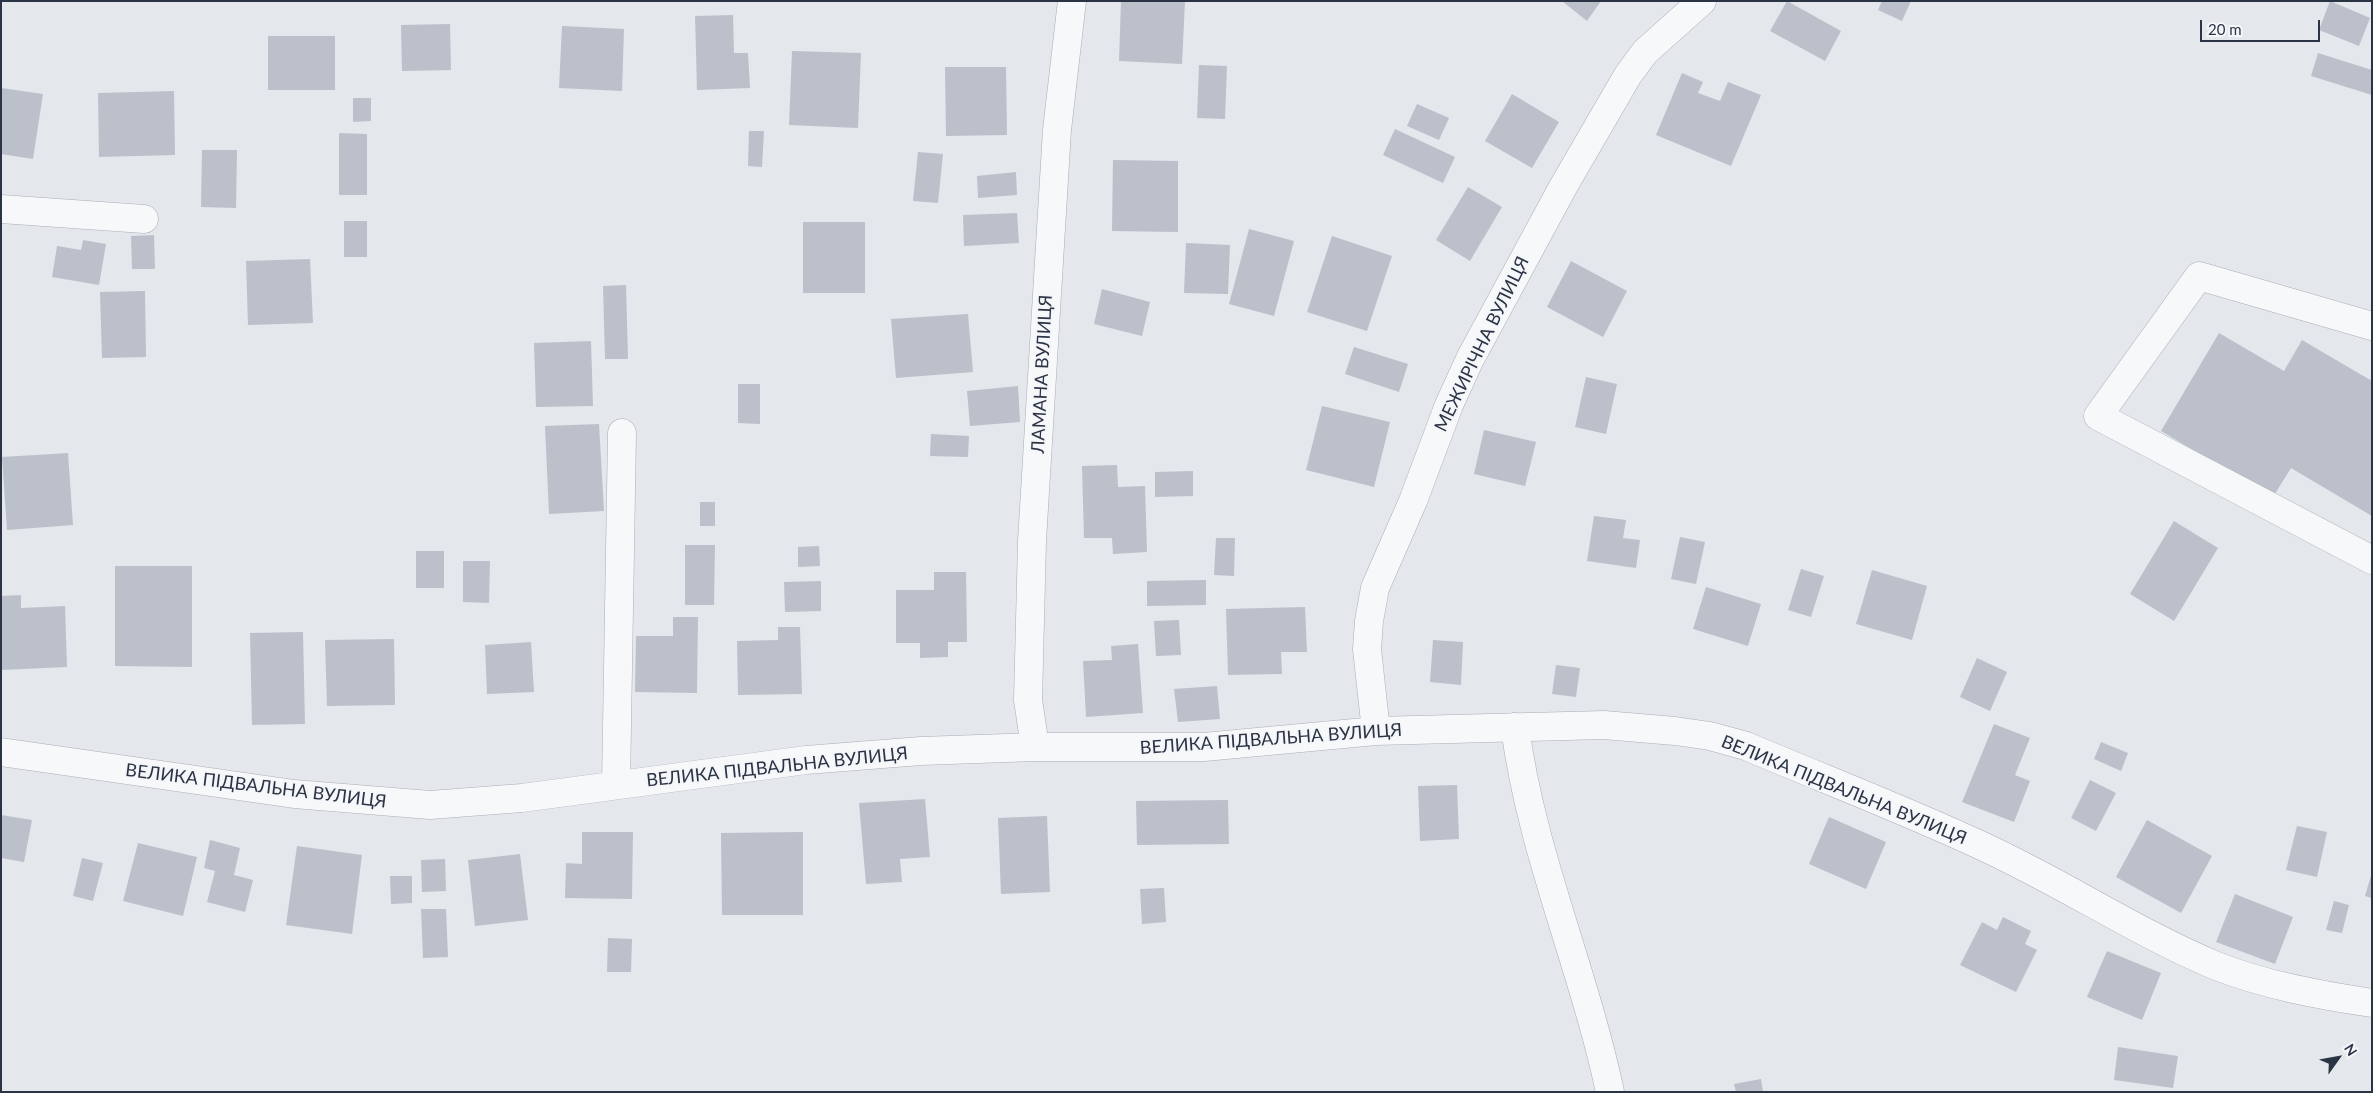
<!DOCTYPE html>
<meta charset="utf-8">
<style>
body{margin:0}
#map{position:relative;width:2373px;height:1093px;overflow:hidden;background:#e4e7ec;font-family:Lato,sans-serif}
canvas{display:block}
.frame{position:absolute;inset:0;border:2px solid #2b3445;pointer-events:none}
.north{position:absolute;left:2313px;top:1033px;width:50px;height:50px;-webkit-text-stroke:4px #f4f6f9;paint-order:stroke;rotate:58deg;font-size:14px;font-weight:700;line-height:20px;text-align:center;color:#2b3445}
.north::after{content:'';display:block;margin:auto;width:18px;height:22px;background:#2b3445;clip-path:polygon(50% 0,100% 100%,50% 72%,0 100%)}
.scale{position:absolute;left:2200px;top:20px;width:120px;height:22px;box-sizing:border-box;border:2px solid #2b3445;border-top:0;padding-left:6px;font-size:15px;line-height:18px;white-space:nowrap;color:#2b3445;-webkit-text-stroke:4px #f4f6f9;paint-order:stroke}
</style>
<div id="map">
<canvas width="2373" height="1093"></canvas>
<div class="frame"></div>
<div class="north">N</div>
<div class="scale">20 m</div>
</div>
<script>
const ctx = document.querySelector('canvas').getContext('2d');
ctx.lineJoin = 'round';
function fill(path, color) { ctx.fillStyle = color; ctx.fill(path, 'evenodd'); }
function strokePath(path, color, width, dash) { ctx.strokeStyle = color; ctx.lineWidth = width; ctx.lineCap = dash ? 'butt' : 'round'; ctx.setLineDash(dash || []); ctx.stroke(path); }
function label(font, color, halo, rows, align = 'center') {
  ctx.font = font + ' Lato,sans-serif'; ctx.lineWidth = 4; ctx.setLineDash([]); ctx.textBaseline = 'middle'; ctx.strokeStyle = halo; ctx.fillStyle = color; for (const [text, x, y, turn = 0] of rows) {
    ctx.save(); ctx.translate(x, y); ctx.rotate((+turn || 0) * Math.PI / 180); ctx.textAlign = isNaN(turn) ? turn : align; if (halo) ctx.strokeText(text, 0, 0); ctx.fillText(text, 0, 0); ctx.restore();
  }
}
fill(new Path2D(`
 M1121,1H1185L1182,64L1119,61Z
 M1562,1H1601L1587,21Z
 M1787,1L1841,31L1825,61L1770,31Z
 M1882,1H1911L1902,21L1878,10Z
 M2330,1L2370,18L2359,46L2319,30Z
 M733,15L734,53H748L750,88L697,90L695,16Z
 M450,24L451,70L402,71L401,25Z
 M562,26L624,29L622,91L559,88Z
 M268,36H335V90H268Z
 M792,51L861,53L858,128L789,125Z
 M2318,53L2372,70V95L2311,76Z
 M1199,65L1227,66L1225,119L1197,118Z
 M945,67H1006L1007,135L946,136Z
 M1682,73L1703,82L1698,93L1720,101L1728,82L1761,95L1731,166L1656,135Z
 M1,88L43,94L33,159L1,154Z
 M174,91L175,155L99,157L98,93Z
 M1512,94L1559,122L1532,168L1485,141Z
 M353,98H371V121L353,122Z
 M1417,104L1449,118L1439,140L1407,126Z
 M1395,129L1455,157L1443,183L1383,155Z
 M749,131H764L762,167L748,166Z
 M339,133L367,134V195H339Z
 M202,150H237L236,208L201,207Z
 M918,152L943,154L938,203L913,201Z
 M1113,160L1178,161V232L1112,231Z
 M1016,172L1017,195L978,198L977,176Z
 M1468,187L1502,207L1470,261L1436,240Z
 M1017,213L1019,243L964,246L963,215Z
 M344,221H367V257H344Z
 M803,222H865V293H803Z
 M1249,229L1294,241L1274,316L1229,304Z
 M154,235L155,269H132L131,236Z
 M1332,236L1392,256L1367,331L1307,312Z
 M83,240L106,244L99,285L52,277L57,246L81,250Z
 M1186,243L1230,245L1228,294L1184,293Z
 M310,259L313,323L248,325L246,261Z
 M1571,261L1627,291L1603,337L1547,307Z
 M626,285L628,359H605L603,286Z
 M1102,289L1150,302L1142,336L1094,324Z
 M145,291L146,357L102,358L100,292Z
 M968,314L973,372L896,378L891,319Z
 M2219,333L2284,371L2302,340L2372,381V516L2291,468L2273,497L2161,431Z
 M591,341L593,406L536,407L534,343Z
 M1354,347L1408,364L1399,392L1345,374Z
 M1586,377L1617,384L1606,434L1575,427Z
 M738,384H760V424L738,423Z
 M1018,386L1020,422L970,426L967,391Z
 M1322,406L1390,422L1374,487L1306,470Z
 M599,424L604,511L549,514L545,426Z
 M1484,430L1536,442L1525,486L1474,474Z
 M931,434L969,436L968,457L930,456Z
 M68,453L73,525L7,530L2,457Z
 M1117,465L1118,487L1145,486L1147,552L1113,554L1112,538H1084L1082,466Z
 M1193,471V496L1155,497V472Z
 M700,502H715V526H700Z
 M1594,516L1626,520L1623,538L1640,540L1636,568L1587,561Z
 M2174,521L2218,548L2174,621L2130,594Z
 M1680,537L1705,542L1696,584L1671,579Z
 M1216,538H1235L1234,576L1214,575Z
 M685,545H715L714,605H685Z
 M819,546L820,566L798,567V547Z
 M416,551H444V588H416Z
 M463,561H490L489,603L463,602Z
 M115,566H192V667L115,666Z
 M1801,569L1824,576L1811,617L1788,610Z
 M1872,570L1927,586L1912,640L1856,624Z
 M934,572H966L967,642H948V657L920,658V643H896V590H934Z
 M1206,580V605L1147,606V581Z
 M821,581V611L785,612L784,582Z
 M1706,587L1761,604L1748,646L1693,629Z
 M21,595V608L65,606L67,667L1,670V596Z
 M1305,607L1307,652H1281L1282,674L1228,675L1226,609Z
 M673,617H698L697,693L635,692L636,636H673Z
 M1179,620L1181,655L1156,656L1154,621Z
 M778,627H800L802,694L738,695L737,641L778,640Z
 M303,632L305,724L252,725L250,633Z
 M394,639L395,705L327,706L325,640Z
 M1433,640L1463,642L1461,685L1430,682Z
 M531,642L534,692L487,694L485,645Z
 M1138,644L1143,713L1086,717L1083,661L1112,660L1111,646Z
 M1977,658L2007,672L1990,711L1960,697Z
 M1556,665L1580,668L1576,697L1552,694Z
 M1217,686L1220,719L1178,722L1174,689Z
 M1994,724L2030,738L2015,775L2030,781L2014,822L1962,802Z
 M2101,742L2128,753L2121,771L2094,759Z
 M2090,780L2116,793L2096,831L2071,818Z
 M1457,785L1459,839L1420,841L1418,786Z
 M925,799L930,857L900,859L902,882L866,884L859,803Z
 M1228,800L1229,844L1137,845L1136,801Z
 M1,815L32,820L24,862L1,858Z
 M1047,816L1050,892L1001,894L998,818Z
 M1829,817L1886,842L1866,889L1809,864Z
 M2147,820L2212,856L2181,913L2116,877Z
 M2297,826L2327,832L2317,877L2286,870Z
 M582,832H633L632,899L565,898L566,863L582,864Z
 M803,832V915H722L721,833Z
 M210,840L240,848L234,875L253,880L245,912L207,902L215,871L204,868Z
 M138,843L197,857L183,916L123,901Z
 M297,846L362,855L352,934L286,925Z
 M520,854L528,920L475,926L468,860Z
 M82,858L103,863L93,901L73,896Z
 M445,859L446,891L422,892L421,860Z
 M2372,872V898L2365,896Z
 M390,876H412V903L391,904Z
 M1164,888L1166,922L1142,924L1140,889Z
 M2235,894L2293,917L2275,964L2216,942Z
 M2334,901L2349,905L2342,933L2326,930Z
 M421,909H446L448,957L423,958Z
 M2003,917L2031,931L2025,944L2037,950L2016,992L1960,965L1982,922L1997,930Z
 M608,938L632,939L631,972H607Z
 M2107,951L2161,973L2142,1020L2087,997Z
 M2118,1047L2178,1056L2173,1088L2114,1080Z
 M1761,1079L1763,1092H1736L1734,1084Z`), '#bbc0ca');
const minor = new Path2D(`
 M1,209L144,219
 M2372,326L2199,276L2098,416L2372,560
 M1515,727C1531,852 1584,969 1610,1092
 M1376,731L1367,649L1369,621L1375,588L1413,501L1449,405L1470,359L1563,187L1628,75L1645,52L1702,1
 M1035,747L1028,700L1032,541L1057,130L1072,1
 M1,752L294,794L430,805L522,798L806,760L921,751L1035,747H1204L1376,731L1604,725L1675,731L1710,736L1746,746C1824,779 1905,810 1982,846C2061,882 2134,931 2214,965C2264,985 2319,995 2372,1003
 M616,785L622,433`);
strokePath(minor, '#a9aeb7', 29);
strokePath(minor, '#f7f8fa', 28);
label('18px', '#2b3445', '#f4f6f9', [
 ["МЕЖИРІЧНА ВУЛИЦЯ",1482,344,-64],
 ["ЛАМАНА ВУЛИЦЯ",1042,374,-87],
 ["ВЕЛИКА ПІДВАЛЬНА ВУЛИЦЯ",1271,739,-4],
 ["ВЕЛИКА ПІДВАЛЬНА ВУЛИЦЯ",777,767,-6],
 ["ВЕЛИКА ПІДВАЛЬНА ВУЛИЦЯ",256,786,7],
 ["ВЕЛИКА ПІДВАЛЬНА ВУЛИЦЯ",1844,790,22]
]);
</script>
